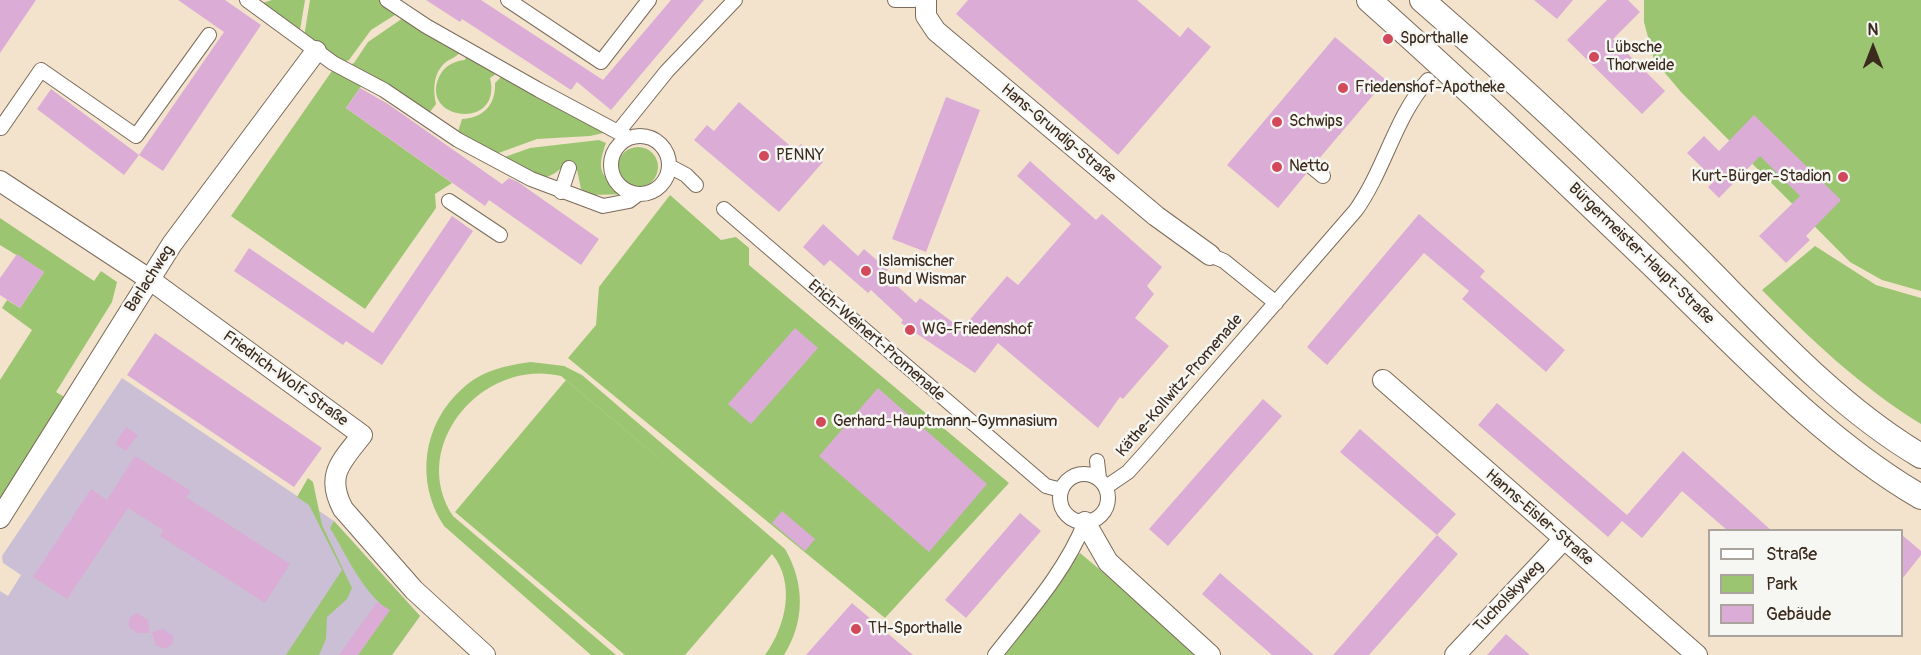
<!DOCTYPE html>
<meta charset="utf-8">
<style>
body{margin:0}
#map{position:relative;width:1921px;height:655px;overflow:hidden;background:#f3e3cc;font-family:Pangolin,sans-serif}
canvas{display:block}
.legend{position:absolute;left:1708px;top:529px;width:195px;height:108px;box-sizing:border-box;background:#f6f6f2;border:2px solid #aba49d;margin:0;padding:8px 10px;list-style:none;font-size:18px;color:#3b2a1e}
.legend li{display:flex;align-items:center;gap:12px;height:30px}
.legend b{width:30px;border:2px solid #aba49d}
.north{position:absolute;left:1843px;top:18px;width:60px;height:60px;-webkit-text-stroke:4px #f6f6f2;paint-order:stroke;rotate:0deg;font-size:16px;font-weight:700;line-height:24px;text-align:center;color:#3b2a1e}
.north::after{content:'';display:block;margin:auto;width:21px;height:27px;background:#3b2a1e;clip-path:polygon(50% 0,100% 100%,50% 72%,0 100%)}
</style>
<div id="map">
<canvas width="1921" height="655"></canvas>
<ul class="legend">
<li><b style="height:8px;background:#fff"></b>Straße</li>
<li><b style="height:16px;background:#9cc571"></b>Park</li>
<li><b style="height:16px;background:#dbadd6"></b>Gebäude</li>
</ul>
<div class="north">N</div>
</div>
<script>
const ctx = document.querySelector('canvas').getContext('2d');
ctx.lineJoin = 'round';
function fill(path, color) { ctx.fillStyle = color; ctx.fill(path, 'evenodd'); }
function strokePath(path, color, width, dash) { ctx.strokeStyle = color; ctx.lineWidth = width; ctx.lineCap = dash ? 'butt' : 'round'; ctx.setLineDash(dash || []); ctx.stroke(path); }
function label(font, color, halo, rows, align = 'center') {
  ctx.font = font + ' Pangolin,sans-serif'; ctx.lineWidth = 5; ctx.setLineDash([]); ctx.textBaseline = 'middle'; ctx.strokeStyle = halo; ctx.fillStyle = color; for (const [text, x, y, turn = 0] of rows) {
    ctx.save(); ctx.translate(x, y); ctx.rotate((+turn || 0) * Math.PI / 180); ctx.textAlign = isNaN(turn) ? turn : align; if (halo) ctx.strokeText(text, 0, 0); ctx.fillText(text, 0, 0); ctx.restore();
  }
}
fill(new Path2D(`
 M122,378L334,521L420,616L392,655H0V591L8,596L21,575L3,563L2,556Z`), '#cbbfd5');
fill(new Path2D(`
 M272,0H305L299,36L259,4Z
 M310,0H384L398,13L371,30L349,60L339,63L304,37Z
 M1644,0H1921V291L1882,280L1850,262L1681,92L1654,60L1644,22Z
 M403,18L462,50C457,57 452,58 446,62C433,73 433,89 436,104L427,116L344,67L354,63L368,42Z
 M467,53L500,71L490,78C503,131 419,121 439,77C444,66 454,61 465,60Z
 M334,68L362,85L346,108L452,183L435,194L436,208L365,309L231,216Z
 M504,74L608,132L590,136L537,139L493,155L457,135L462,119C483,118 496,105 495,83Z
 M599,140L606,143C595,173 602,178 628,194L591,195L581,189L576,165L567,162C542,191 528,173 499,159L530,148Z
 M618 167a20 20 0 1 1 40 0a20 20 0 1 1-40 0Z
 M670,195L721,240L736,237L749,248V265L1009,483L885,618L568,358L596,325L599,287Z
 M0,218L94,281L101,271L117,282L112,302L56,392L66,398L0,502V380L32,330L2,308L7,300L20,308L44,272L0,245Z
 M1815,246L1876,285L1921,298V424C1861,387 1811,340 1762,290Z
 M531,362L564,366L582,375L785,549C805,583 805,622 784,655H765C786,626 796,583 772,554L685,655H625L455,512L566,380L744,530L561,376C484,357 407,445 453,516L616,655H591L444,526C415,482 422,424 463,388C481,371 507,365 531,362Z
 M308,478L313,482L322,525L352,588L347,599L327,617L326,639L319,655H286L342,570L309,505L297,497Z
 M334,521L420,616L392,655H358L389,611C362,591 347,556 330,528Z
 M1080,553L1202,655H1001Z`), '#9cc571');
fill(new Path2D(`
 M0,0H36L0,53Z
 M178,0H225L261,25L163,171L139,155L224,32Z
 M426,0H481L603,80L671,0H704L611,110L577,82L571,90L462,19L460,22Z
 M968,0H1137L1180,37L1188,27L1211,47L1118,155L956,14Z
 M1534,0H1573L1557,19Z
 M1607,0H1628L1640,12L1613,39L1665,91L1642,114L1567,40Z
 M1335,37L1386,80L1318,160L1313,158L1305,161L1303,166L1306,174L1278,208L1227,165Z
 M360,88L388,104L502,184L509,178L518,182L599,239L581,265L489,200L485,206L346,108Z
 M51,89L139,155L124,175L37,109Z
 M946,97L980,110L926,252L892,239Z
 M739,102L795,150L801,144L823,162L779,212L694,140L707,125L714,131Z
 M1754,115L1841,200L1806,236L1810,240L1786,263L1759,236L1800,196L1760,156L1719,198L1708,187L1715,180L1687,153L1704,136L1719,151Z
 M1030,161L1096,220L1102,214L1162,267L1147,286L1154,294L1135,318L1169,346L1123,399L1120,397L1098,428L998,343L975,373L901,323L903,320L871,290L868,293L830,260L824,266L803,247L823,224L858,256L864,249L888,270L884,274L916,303L920,298L962,329L1007,276L1018,285L1071,224L1017,176Z
 M1419,214L1485,271L1480,277L1565,350L1546,372L1462,299L1469,291L1424,253L1327,365L1307,347Z
 M452,216L473,231L382,365L346,341L343,345L234,271L249,248L373,333Z
 M17,254L44,272L20,308L0,295V278Z
 M795,328L818,348L751,424L728,404Z
 M155,333L322,448L294,487L127,375Z
 M878,388L987,484L929,552L819,456Z
 M1263,399L1282,416L1168,546L1149,529Z
 M1497,403L1627,515L1683,451L1772,531H1728L1682,491L1642,538L1622,521L1608,537L1478,425Z
 M126,427L138,435L126,451L115,444Z
 M1360,429L1456,514L1437,535L1340,452Z
 M135,456L191,491L186,497L290,564L265,603L160,536L163,530L128,508L67,599L33,577L91,489L107,500Z
 M782,511L815,539L805,551L772,523Z
 M1020,513L1041,531L966,618L945,600Z
 M1437,535L1458,554L1369,655H1333Z
 M1902,535L1921,551V555L1902,579Z
 M1220,573L1289,633L1314,655H1272L1202,594Z
 M377,602L390,610L358,655H339Z
 M852,603L913,655H806Z
 M137,613L148,620L150,633H137L129,627V618Z
 M163,629L173,636V643L166,649L156,646L152,632Z
 M1506,634L1530,655H1487Z`), '#dbadd6');
const pedestrian = new Path2D(`
 M247,0L333,63L384,90L458,140L531,179L603,206L629,201L637,195
 M387,0L426,26L539,90L629,138
 M508,0L601,62L649,0
 M895,0H914
 M1,128L41,70L136,136L209,35
 M618,132L667,71L735,0
 M611 165a29 29 0 1 1 58 0a29 29 0 1 1-58 0Z
 M669,166L686,175L696,185
 M1312,167L1323,176
 M561,192L569,168
 M449,201L500,235
 M724,209L1046,486L1061,490
 M1210,255L1224,261L1276,303
 M1097,461L1099,478
 M1060 498a24 24 0 1 1 48 0a24 24 0 1 1-48 0Z
 M1106,487L1128,472L1146,452L1356,210C1385,169 1395,117 1428,80
 M995,655C1027,614 1066,571 1085,522`);
const minor = new Path2D(`
 M926,0V16L936,31L1156,216L1210,255
 M0,181L149,279L362,435C341,462 325,475 343,509L414,590L485,655
 M1383,380L1697,655
 M0,518L172,244L316,51
 M1085,522L1108,562L1210,655
 M1455,655L1563,540`);
const tertiary = new Path2D(`
 M1369,0C1471,91 1569,185 1667,279C1747,357 1824,440 1921,497
 M1422,0C1512,78 1600,160 1684,245C1759,319 1830,402 1921,456`);
strokePath(pedestrian, '#7b6b5b', 16);
strokePath(minor, '#7b6b5b', 22);
strokePath(tertiary, '#7b6b5b', 26);
strokePath(pedestrian, '#fff', 14);
strokePath(minor, '#fff', 20);
strokePath(tertiary, '#fff', 24);
for (const [x, y, r, color] of [
 [1388,39,6,"#d1495b"],
 [1594,57,6,"#d1495b"],
 [1343,88,6,"#d1495b"],
 [1277,122,6,"#d1495b"],
 [764,156,6,"#d1495b"],
 [1277,167,6,"#d1495b"],
 [1843,177,6,"#d1495b"],
 [866,271,6,"#d1495b"],
 [910,330,6,"#d1495b"],
 [821,422,6,"#d1495b"],
 [856,629,6,"#d1495b"]
]) { const dot = new Path2D(); dot.arc(x, y, r, 0, 2 * Math.PI); ctx.fillStyle = color; ctx.fill(dot); strokePath(dot, '#f6f6f2', 2); }
label('16px', '#3b2a1e', '#f6f6f2', [
 ["Sporthalle",1400,39],
 ["Lübsche",1606,48],
 ["Thorweide",1606,66],
 ["Friedenshof-Apotheke",1355,88],
 ["Schwips",1289,122],
 ["PENNY",776,156],
 ["Netto",1289,167],
 ["Kurt-Bürger-Stadion",1831,177,"right"],
 ["Islamischer",878,262],
 ["Bund Wismar",878,280],
 ["WG-Friedenshof",922,330],
 ["Gerhard-Hauptmann-Gymnasium",833,422],
 ["TH-Sporthalle",868,629]
], 'left');
label('16px', '#3b2a1e', '#f6f6f2', [
 ["Hans-Grundig-Straße",1058,134,40],
 ["Bürgermeister-Haupt-Straße",1641,254,44],
 ["Barlachweg",150,279,-57],
 ["Erich-Weinert-Promenade",876,341,41],
 ["Friedrich-Wolf-Straße",285,379,36],
 ["Käthe-Kollwitz-Promenade",1180,386,-49],
 ["Hanns-Eisler-Straße",1539,518,41],
 ["Tucholskyweg",1509,597,-46]
]);
</script>
